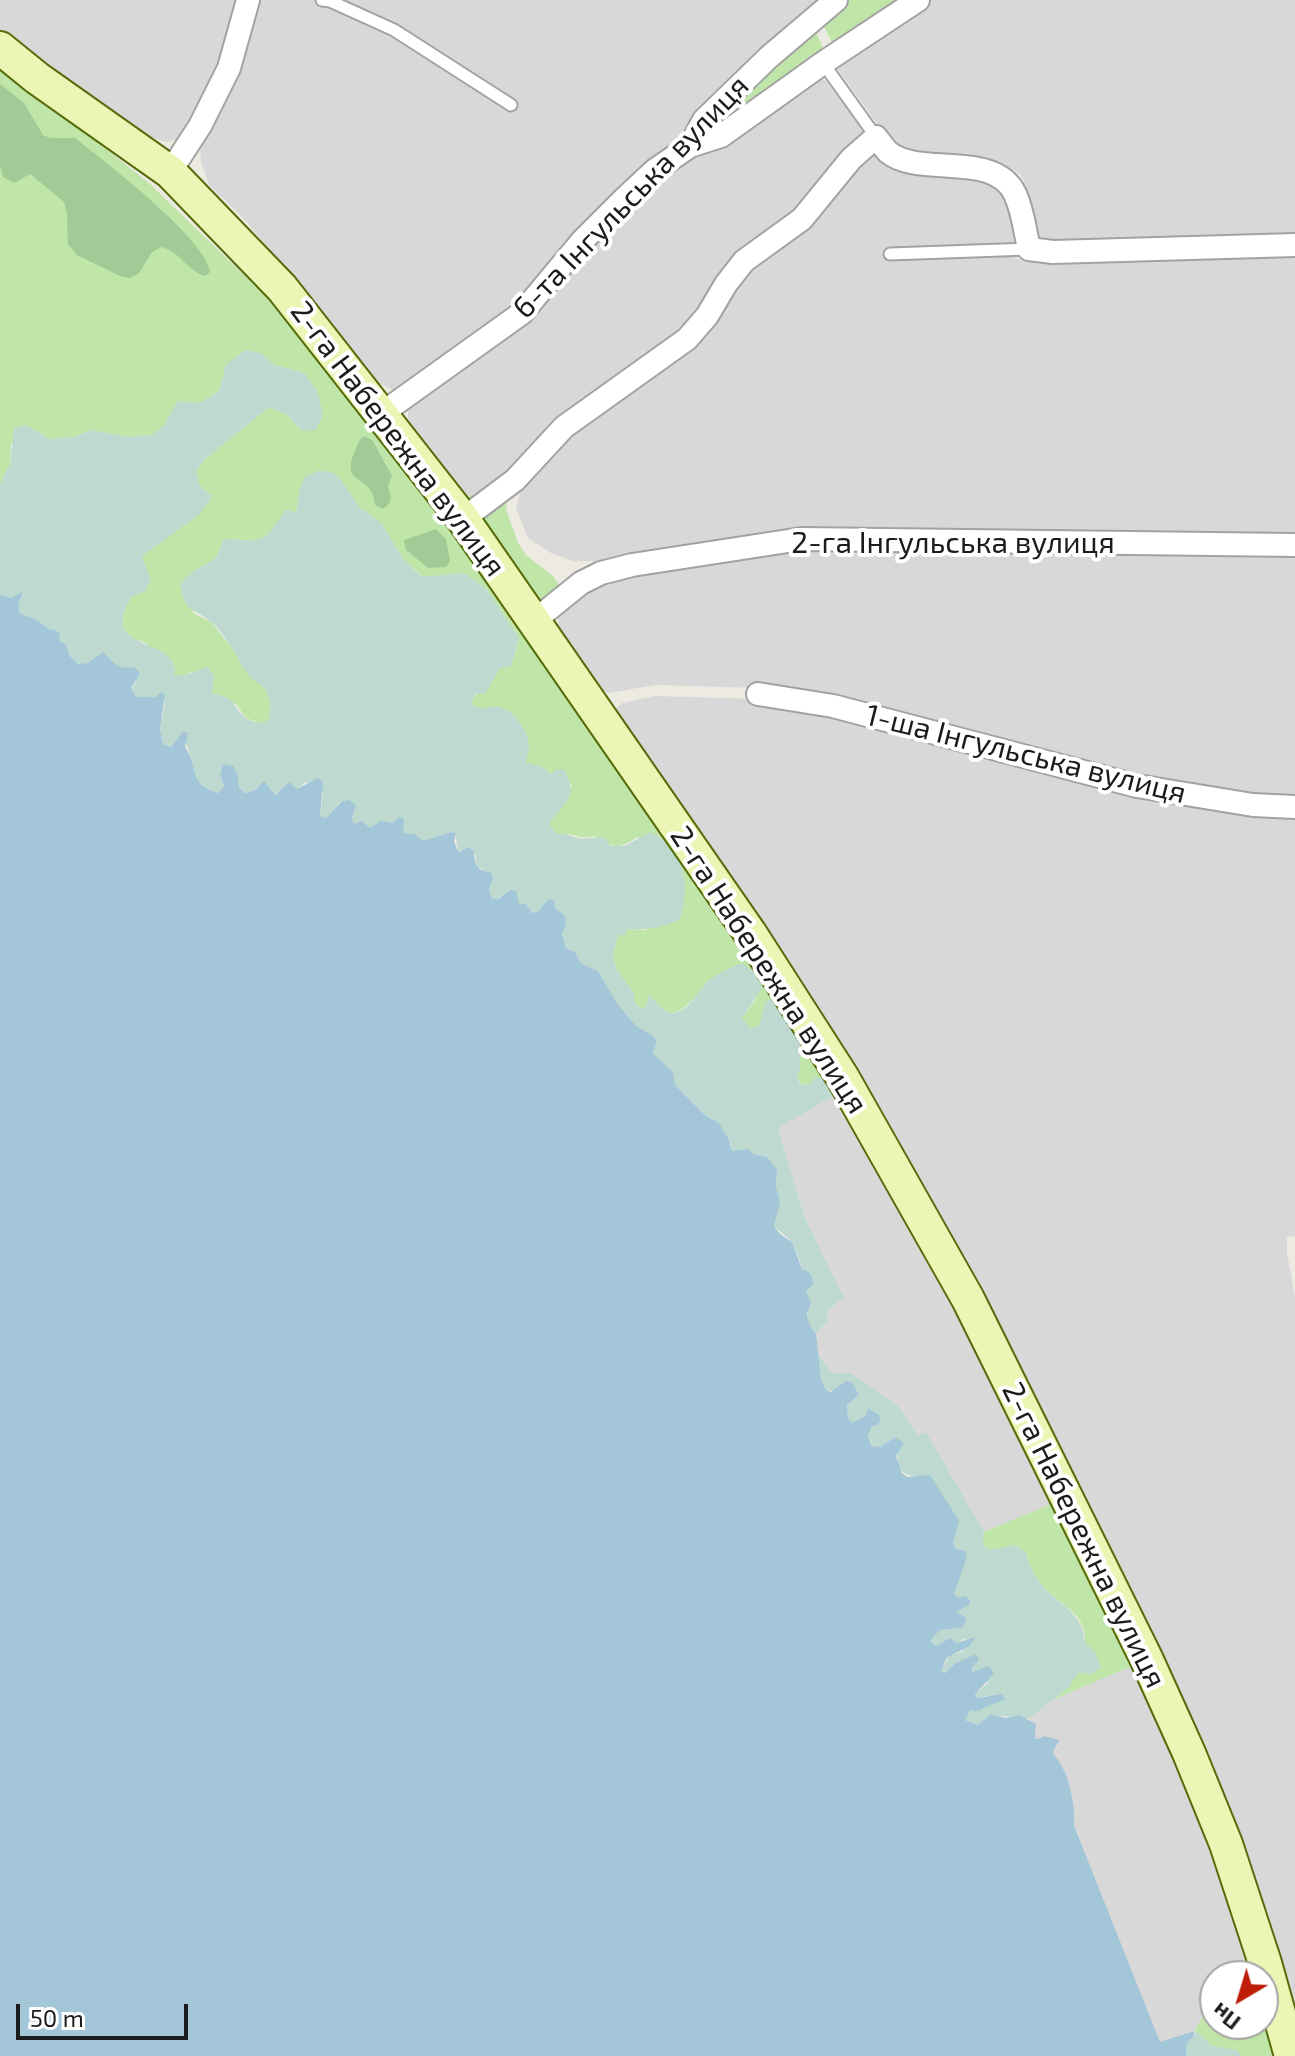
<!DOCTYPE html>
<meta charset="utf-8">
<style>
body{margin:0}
#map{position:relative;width:1295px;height:2056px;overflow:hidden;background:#eceae1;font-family:"Exo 2",sans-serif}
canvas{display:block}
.north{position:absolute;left:1199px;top:1960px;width:80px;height:80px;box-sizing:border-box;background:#fff;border:2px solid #a4a4a4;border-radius:50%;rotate:218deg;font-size:22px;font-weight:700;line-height:32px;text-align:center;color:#1b1b1b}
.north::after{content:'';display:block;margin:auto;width:28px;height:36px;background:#be1d09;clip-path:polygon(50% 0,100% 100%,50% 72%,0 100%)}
.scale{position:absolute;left:16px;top:2004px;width:172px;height:36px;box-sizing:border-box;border:4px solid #1b1b1b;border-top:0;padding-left:10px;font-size:24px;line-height:28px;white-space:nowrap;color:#1b1b1b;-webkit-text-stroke:6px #fff;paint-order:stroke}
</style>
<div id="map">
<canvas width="1295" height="2056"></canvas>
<div class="north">Пн</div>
<div class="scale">50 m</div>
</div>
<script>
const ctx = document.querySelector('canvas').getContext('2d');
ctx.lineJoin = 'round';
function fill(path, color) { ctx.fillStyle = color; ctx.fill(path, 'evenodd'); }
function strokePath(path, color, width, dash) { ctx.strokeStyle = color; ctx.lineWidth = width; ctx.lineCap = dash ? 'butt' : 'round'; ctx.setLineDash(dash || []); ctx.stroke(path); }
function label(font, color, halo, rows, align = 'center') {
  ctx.font = font + ' "Exo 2",sans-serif'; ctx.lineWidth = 8; ctx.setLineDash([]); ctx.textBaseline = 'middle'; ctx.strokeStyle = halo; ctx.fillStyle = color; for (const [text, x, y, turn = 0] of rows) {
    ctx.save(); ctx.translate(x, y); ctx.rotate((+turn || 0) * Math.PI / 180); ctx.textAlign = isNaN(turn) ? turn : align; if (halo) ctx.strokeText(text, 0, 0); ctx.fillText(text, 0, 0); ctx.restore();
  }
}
fill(new Path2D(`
 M0,0H241L213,84L180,139L166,142L148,136L40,63L0,31Z
 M259,0H825L525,300L405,386L393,390L379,383L291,275L243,218L209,185L201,161L200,147L205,129L242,57Z
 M931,0H1295V238L1043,243L1036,236L1026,185L1020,174L999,161L909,154L892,144L839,71L838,66L841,61Z
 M816,76L826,81L865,133L860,140L682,333L485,494L471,497L457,493L408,425V409L418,396L590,244L666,169Z
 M866,156H879L997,184L1012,210L1015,259L1295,254V536L811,529L601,561H574L551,553L528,538L516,508L523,482L568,432L731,288Z
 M796,548L1295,556V798L1253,795L1142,776L757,688L655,685L609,693L598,689L557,627L559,615L589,589L632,577Z
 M655,696L758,699L825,710L1001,762L1132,796L1251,815L1295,817V1236L1287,1237V1253L1295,1297V2009L1270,1920L1206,1745L989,1304L849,1060L616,716L615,709L622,703Z
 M835,1095L950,1298L1053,1503L984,1532L926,1433L917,1435L899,1407L833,1373L818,1355L816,1334L827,1321L828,1310L843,1298L805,1218L778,1127Z
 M1132,1666L1182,1774L1227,1898L1248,1968L1228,1976H1215V1994L1195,2030L1160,2043L1074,1824L1072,1797L1062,1768L1053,1753L1057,1746L1044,1736L1039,1739L1035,1738L1036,1724L1028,1719L1050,1701Z`), '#d9d8d8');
fill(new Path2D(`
 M848,0H907L834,46L822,23Z
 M815,30L824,50L708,135V124Z
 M0,64L150,184L274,304L451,526L738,940L833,1087L813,1082L809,1085L801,1084L797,1076L800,1069V1040L771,1000L760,1026L751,1029L742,1018L756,999L707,982C698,993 680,1021 664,1010C659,1006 655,1000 649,996L646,1007L640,1008L634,1001V993L616,969L613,955L618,934L627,929L645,930L685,888L678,856L637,837C619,850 613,848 595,836C579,840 572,832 557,834L549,824L572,785L554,774L526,763L529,745L498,707L483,710L473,706L471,701L516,650L519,638L486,589L464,573L423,577L404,560L381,523L360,508L350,494L300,488L296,512L278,521L271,534L260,541L224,539L216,558L194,571L193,613L211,622L237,654L249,675L268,691L271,705L270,720L260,723L246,718L236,704L212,694L192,671L184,676H175L146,643L132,638L122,627L124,611L131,597L145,591L142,556L211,495L200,486L196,471L204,460L269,407L286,414L302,431L304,373L274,365L261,353L226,365L219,391L200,403L178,401L164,426L152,435L128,437L90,430L76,437L49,439L26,425L11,444L10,464L0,484Z
 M510,475L506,509L518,543L527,556L553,576L559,585L555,597L542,604L537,600L457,493C483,501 490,490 510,475Z
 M1053,1503L1132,1666L1050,1701C1070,1686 1070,1686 1079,1662C1082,1652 1087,1642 1084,1631C1078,1602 1035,1599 1026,1552L1015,1545L990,1550L982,1546L984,1532Z
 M1215,1994V2024H1263V2019L1274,2056H1241L1236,2050L1212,2046L1195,2030Z`), '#bfe5a8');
fill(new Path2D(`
 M0,84L24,103L43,135L50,138H75C103,160 207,240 210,272L205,276C187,271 180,251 161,247L152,252L139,273L130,278L120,276L77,255L68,244L67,214L64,202L30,174L14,183L3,177L0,165Z
 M365,436L373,441L392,476L388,486C391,498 394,501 383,509L375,505C373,468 332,493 361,438Z
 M436,529L446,539L450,561L446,567L428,568L406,550L404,540Z`), '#a1ca97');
fill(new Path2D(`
 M245,350L261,353L274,365L304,373L317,391L323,414L316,430L302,431L286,414L269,407L204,460L196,471L200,486L212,496L200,514L142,556L151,580L145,591L131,597L124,611L122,627C125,630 128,635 132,637C148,649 177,649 175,676C186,676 197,670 208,667L214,676L212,694C236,696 231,706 246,718C250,721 255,722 260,723L269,720C270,711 272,703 268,695C265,685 253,681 247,673C236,656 226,634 210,621C190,606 186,614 180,584L194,571L216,558L224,539C269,541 260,545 286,510L296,512L300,488L305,477L318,471L332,472L341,480L360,508L381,523L404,560L422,577L464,573L486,589L519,638L511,667L500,668L485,694L477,693L471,701L473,706C484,711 487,706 498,707C514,709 527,730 529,744C529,750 527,757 526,763L543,767L549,773H554L555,769L564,770C580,799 564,801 549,824L557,834C566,833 569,836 578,838C586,840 596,836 605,838L610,846H625L650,832C684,848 691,885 680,919C663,928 647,930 627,929L625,935H618L613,955L616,969L634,993V1001L640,1008L646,1007L649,995C654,999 662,1010 668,1012C687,1017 697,991 708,981C718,973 730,968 742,963L753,971L762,988L742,1018L751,1029L759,1026L765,1002L771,999L800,1040V1069L797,1076L800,1084L809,1085L815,1077C827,1078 830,1085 835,1095L778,1128L805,1218L844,1298L828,1310L827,1321L816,1334C814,1330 811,1327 809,1323C807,1318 808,1301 806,1292L808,1287C804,1275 797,1247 789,1239C784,1234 779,1231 774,1226L780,1203L776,1186L777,1169L767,1157L754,1154L748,1149L736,1153L732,1151L731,1144L712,1118L705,1115L675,1085L673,1072L653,1053L657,1041L652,1035L636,1026L617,1003L598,971L581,963L575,952L566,948L562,934L566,925L548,899L539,911L532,913L519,904L510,890L497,899H492L489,888L493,879L476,864V855L458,851L455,833L451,832L423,841L403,833L402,827L392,824L370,828L354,824L352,818L354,813L341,801L326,818L320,816L323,793L306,782L297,789L289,783L274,795L259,785L255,790L245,793L239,788L238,776L220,775L224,786L218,793C194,785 197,780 191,758C189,748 184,743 183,731L171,747L163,744L160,729L165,702L156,697H136L131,689L136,682L107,658L78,665L70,656L66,644L58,641L56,630L49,629L37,620L20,613L18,605L23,593L11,598L0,595V484L10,464L14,428L26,425L49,439L76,437L90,430L128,437L152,435L164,425L178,401L200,403L219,391L226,365Z
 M818,1355L833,1373H851L899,1407L917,1435L926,1432L984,1532L983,1546L990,1550L1015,1545L1026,1552C1035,1602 1083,1600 1085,1643L1095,1652L1101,1667L1093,1674L1078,1673L1070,1686L1028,1719C1016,1714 1005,1718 992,1715L978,1725L965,1720L969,1710L989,1695L979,1698L973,1696L988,1683L974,1672L972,1667L975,1663L954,1664L945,1673L940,1672L950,1655L962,1652L974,1641L964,1639L957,1643L950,1638L936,1647L929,1641L940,1630L962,1628L959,1614L956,1612L957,1609L964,1608L954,1595L963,1565L953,1542L955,1530L923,1477C890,1476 901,1460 895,1437L880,1447L874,1448L868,1436L872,1426L866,1416L852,1423L848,1418L847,1405L859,1395L826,1390L821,1379Z
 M1195,2030L1212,2046L1237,2050L1241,2056H1186L1187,2043L1194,2036Z`), '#bedad0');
fill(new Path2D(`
 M23,592L18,605L20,613L37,620L49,629L56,630L60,635L59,641L66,644L70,656L78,664L88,663L103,652C114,663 117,670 134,667L140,673L131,688L136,697H156L161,692L165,694L160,729L163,744L171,747L183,731L188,733L185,747C200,768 186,783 218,793L224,786L220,775L223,764L233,766L238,776L239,788L245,793L255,790L264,781L275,795L289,782L297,789L318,778L323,782L320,816L326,818L342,801L349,800L356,805L352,818L354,824L362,821L370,828L381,821L392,823L399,817L404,819L403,833L415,834L423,841L451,832L456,833L454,842L458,851L460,852L468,847L473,850L476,864L481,870L491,873L493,879L489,888L492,899H498L510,890L516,891L519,904H526L532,913L539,911L548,899L555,901L554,907L565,916L566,925L562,934L566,948L575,952L581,963L598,971L617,1003L636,1026L652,1035L657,1041L653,1053L673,1072L675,1085L705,1115L719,1123L729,1140L732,1151L748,1149L754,1154L767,1157L777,1169L776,1186L780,1203L774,1226L780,1234L792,1242L802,1269C810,1272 813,1275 813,1284L806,1292L811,1303L807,1314L809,1323L816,1334L821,1379L826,1390L831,1392L846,1381L852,1382L859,1395L847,1405L848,1418L852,1423L866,1416L868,1408L879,1415L881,1420L877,1425L872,1426L868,1436L872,1446L880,1447L895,1437L904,1443L896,1456L902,1473L907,1477L930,1475L959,1521L953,1542L956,1549L965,1551L967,1557L954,1594L958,1598L966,1596L970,1601V1604L956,1612L964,1616L966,1620L962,1628L940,1630L930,1641L936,1646L950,1638L957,1643L975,1637C970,1652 955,1650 946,1659L941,1672L945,1673L954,1664L976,1654L979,1660L972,1667L973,1672L989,1666L994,1673L974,1696L979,1698L1002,1694L1005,1699C996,1704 988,1704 979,1711L970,1710L965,1720L978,1725L991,1714L1005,1718L1019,1715L1036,1724L1035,1738L1039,1739L1044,1736L1059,1740L1053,1753C1069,1772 1075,1801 1074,1825L1160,2042L1194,2031V2036L1187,2043L1186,2056H0V595L11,598Z`), '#a3c6d9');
const service = new Path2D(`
 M322,0L330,1L394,30L511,105
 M823,63L876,137
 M890,254L1029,249`);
const minor = new Path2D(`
 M690,146L721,136L823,63L918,0
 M170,172L200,126L229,68L248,0
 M381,414L522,313L582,241L625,198L655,170L690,146L704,120L769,57L836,0
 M463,519L515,480L564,427L687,339L707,316L726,284L744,261L802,219L851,159L876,137C880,142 884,148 888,152C919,178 995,150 1015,194C1023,211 1025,231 1029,249L1053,252L1295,245
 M534,621L581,583L601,573L632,565L801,539L1295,545
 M758,694L833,706L1137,786L1253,805L1295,807`);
const secondary = new Path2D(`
 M0,48L37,78L170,172L282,288L463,519L750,933L843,1078L968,1299L1146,1658L1189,1753L1226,1844L1265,1963L1291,2056`);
strokePath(service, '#a2a2a2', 15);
strokePath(minor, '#a2a2a2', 26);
strokePath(secondary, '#566b09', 36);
strokePath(service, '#fff', 11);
strokePath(minor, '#fff', 22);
strokePath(secondary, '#ebf6b5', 32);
label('30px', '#1b1b1b', '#fff', [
 ["6-та Інгульська вулиця",631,197,-46],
 ["2-га Набережна вулиця",398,439,53],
 ["2-га Інгульська вулиця",953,543],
 ["1-ша Інгульська вулиця",1026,754,14],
 ["2-га Набережна вулиця",769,970,57],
 ["2-га Набережна вулиця",1084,1535,64]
]);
</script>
